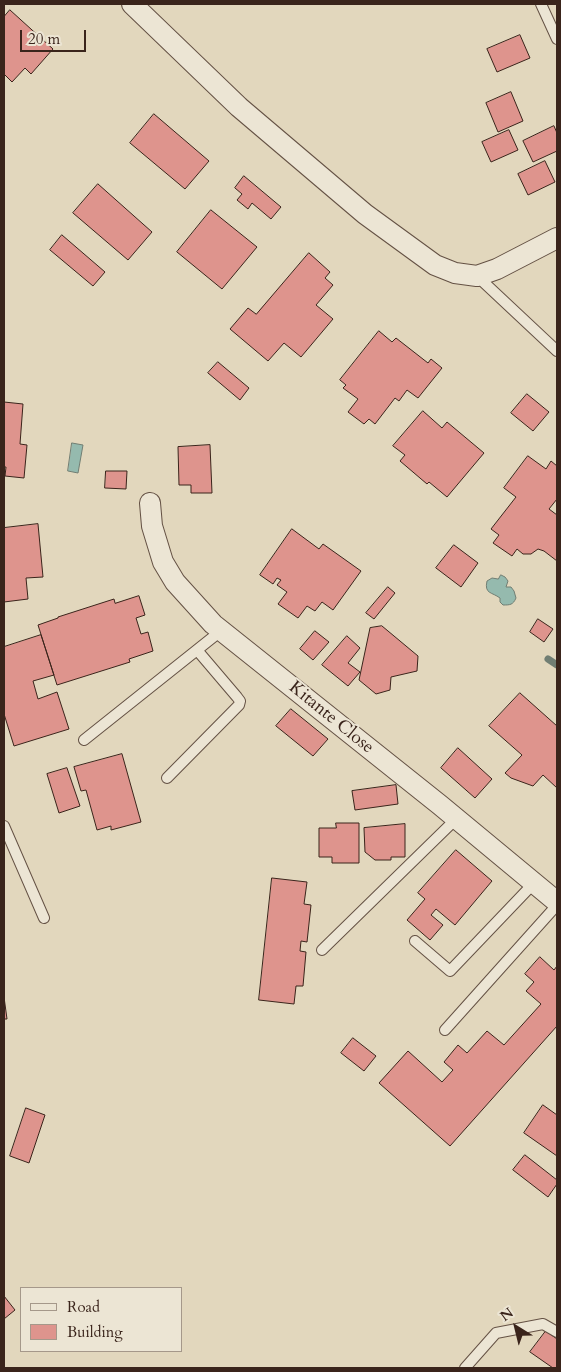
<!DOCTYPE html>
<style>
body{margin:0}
#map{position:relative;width:561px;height:1372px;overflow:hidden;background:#e2d7bd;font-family:Cardo,serif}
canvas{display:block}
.frame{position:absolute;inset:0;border:5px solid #3a241b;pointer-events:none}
.legend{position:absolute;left:20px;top:1287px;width:162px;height:65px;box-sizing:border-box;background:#ece5d4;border:1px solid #a5988a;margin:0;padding:6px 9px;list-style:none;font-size:15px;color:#3a241b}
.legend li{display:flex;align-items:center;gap:10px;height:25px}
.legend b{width:25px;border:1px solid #a5988a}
.north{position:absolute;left:491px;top:1302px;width:50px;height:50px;-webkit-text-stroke:4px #ece5d4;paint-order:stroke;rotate:324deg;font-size:14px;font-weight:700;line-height:20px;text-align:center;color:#3a241b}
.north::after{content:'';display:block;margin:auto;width:18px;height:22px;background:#3a241b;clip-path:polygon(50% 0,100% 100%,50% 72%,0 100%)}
.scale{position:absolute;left:20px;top:30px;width:66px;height:22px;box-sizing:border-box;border:2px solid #3a241b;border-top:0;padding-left:6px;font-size:15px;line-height:18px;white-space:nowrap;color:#3a241b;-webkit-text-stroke:4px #ece5d4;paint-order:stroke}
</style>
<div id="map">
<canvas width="561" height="1372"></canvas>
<div class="frame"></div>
<ul class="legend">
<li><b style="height:6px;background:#ece5d4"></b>Road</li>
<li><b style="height:14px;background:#de948d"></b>Building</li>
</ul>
<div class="north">N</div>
<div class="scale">20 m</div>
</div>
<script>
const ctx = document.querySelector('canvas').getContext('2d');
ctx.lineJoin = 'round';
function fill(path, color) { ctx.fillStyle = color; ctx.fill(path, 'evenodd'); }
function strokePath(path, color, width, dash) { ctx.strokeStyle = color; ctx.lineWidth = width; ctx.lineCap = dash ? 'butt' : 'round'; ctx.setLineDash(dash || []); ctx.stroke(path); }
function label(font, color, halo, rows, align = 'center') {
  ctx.font = font + ' Cardo,serif'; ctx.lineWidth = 4; ctx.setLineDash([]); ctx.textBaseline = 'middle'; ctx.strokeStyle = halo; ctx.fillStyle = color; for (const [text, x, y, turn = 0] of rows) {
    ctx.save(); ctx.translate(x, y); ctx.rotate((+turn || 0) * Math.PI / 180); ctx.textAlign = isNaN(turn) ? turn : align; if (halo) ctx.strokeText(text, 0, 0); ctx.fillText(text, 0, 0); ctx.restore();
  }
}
const water = new Path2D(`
 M72,443L83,445L78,473L68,471Z
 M501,575L505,577L508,581L506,587H511L514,591L516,598C513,605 510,605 503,605L500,602V598C492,592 484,594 487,581L492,578L498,579Z`);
fill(water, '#95baae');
strokePath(water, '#717e73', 1);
strokePath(new Path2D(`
 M548,659L557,665`), '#717e73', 7);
const building = new Path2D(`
 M10,10L53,49L31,74L25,68L12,82L4,74V17Z
 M520,35L530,58L497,72L487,49Z
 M511,92L523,121L498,132L486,103Z
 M154,114L209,161L185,189L130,143Z
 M554,126L557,133V151L533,162L523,141Z
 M509,130L518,150L491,162L482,142Z
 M545,161L555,182L528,195L518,174Z
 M244,176L281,207L271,219L252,203L248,209L237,200L242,194L235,188Z
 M98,184L152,232L128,260L73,213Z
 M211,210L257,247L222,289L177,252Z
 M62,235L105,272L93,286L50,250Z
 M309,253L330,272L325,278L333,285L316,305L333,319L301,357L284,343L268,361L230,329L248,308L256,314Z
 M379,331L392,342L396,338L428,363L431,359L442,368L418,398L407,390L399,401L395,398L375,424L369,419L364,424L348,412L358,399L343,388L346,385L340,380Z
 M218,362L249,388L240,400L208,373Z
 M527,394L549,412L533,431L511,413Z
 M4,402L23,404L20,444L27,445L24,478L5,476L6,467H4Z
 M423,411L442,428L447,422L484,453L447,497L429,482L427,484L400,461L405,455L393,446Z
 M210,445L212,493H191V485H179L178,447Z
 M528,456L546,469L551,461L557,466V499L549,509L557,515V561L544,551L538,549L531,554H523L517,549L512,556L493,543L499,535L491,529L516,497L504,488Z
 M106,471H127L126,489L105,488Z
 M38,524L43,577L26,578L28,599L4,602V528Z
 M292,529L319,549L323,544L361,571L333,610L322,602L315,611L307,606L298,618L278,604L287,592L277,585L281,580L277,578L273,584L260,575Z
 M454,545L478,563L461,587L436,568Z
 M388,587L395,593L374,619L366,613Z
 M139,596L145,615L136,618L141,634L148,632L153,651L129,659L130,662L57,685L38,625L58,618V617L114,599L115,603Z
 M538,619L553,629L544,642L530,632Z
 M382,626L418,656L417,671L391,677L390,690L376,694L359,680L370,628Z
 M315,631L329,642L313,660L300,649Z
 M41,635L54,675L33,681L38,699L57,692L69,729L14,746L4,714V647Z
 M347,636L360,648L348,663L360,672L348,686L322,665Z
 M520,693L557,726V788L543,775L533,786L511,778L505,773L522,755L489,726Z
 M291,709L328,739L313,756L276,726Z
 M458,748L492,779L475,798L441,768Z
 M122,754L141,822L111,830V826L97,830L86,790L81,791L74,767Z
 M67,768L80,806L59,813L47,774Z
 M396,785L398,804L355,810L352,791Z
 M336,823H359V863H332V857H319V828H336Z
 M405,824V857H391V860H375L365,852L364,828Z
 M456,850L492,881L455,925L436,909L431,915L443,925L430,940L407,920L425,899L418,893Z
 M272,878L307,882L304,904L311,905L307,942L301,941L300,951L306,952L303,986H296L294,1004L259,1000Z
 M540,957L554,970L557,966V1026L450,1146L379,1083L408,1051L442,1082L453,1070L444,1062L458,1045L467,1053L487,1031L504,1045L541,1004L526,991L534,982L525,974Z
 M4,997L7,1019H4Z
 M353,1038L376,1056L364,1071L341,1053Z
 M543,1105L557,1115V1156L524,1133Z
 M26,1108L45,1115L29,1163L10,1156Z
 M525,1155L557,1180V1184L548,1197L513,1170Z
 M4,1296L15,1310L4,1319Z
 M546,1331L557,1339V1368H553L530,1352Z`);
fill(building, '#de948d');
strokePath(building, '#3a241b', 1);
const service = new Path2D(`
 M541,4L557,39
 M477,276L557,351
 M84,740L222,630
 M167,778L239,705L240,701L237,697L197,650
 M4,826L44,918
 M415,941L450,971L534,883
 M322,950L456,819
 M445,1030L557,905
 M465,1368L496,1333L543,1324L557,1332`);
const minor = new Path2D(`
 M132,4L239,107L365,214L435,265L455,273L477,276L497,269L557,238
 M150,503L152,526L163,562L175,582L213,624L440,805L557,902`);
strokePath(service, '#645144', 12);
strokePath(minor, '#645144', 22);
strokePath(service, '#ece5d4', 10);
strokePath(minor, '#ece5d4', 20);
label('18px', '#3a241b', '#ece5d4', [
 ["Kitante Close",331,718,39]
]);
</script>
